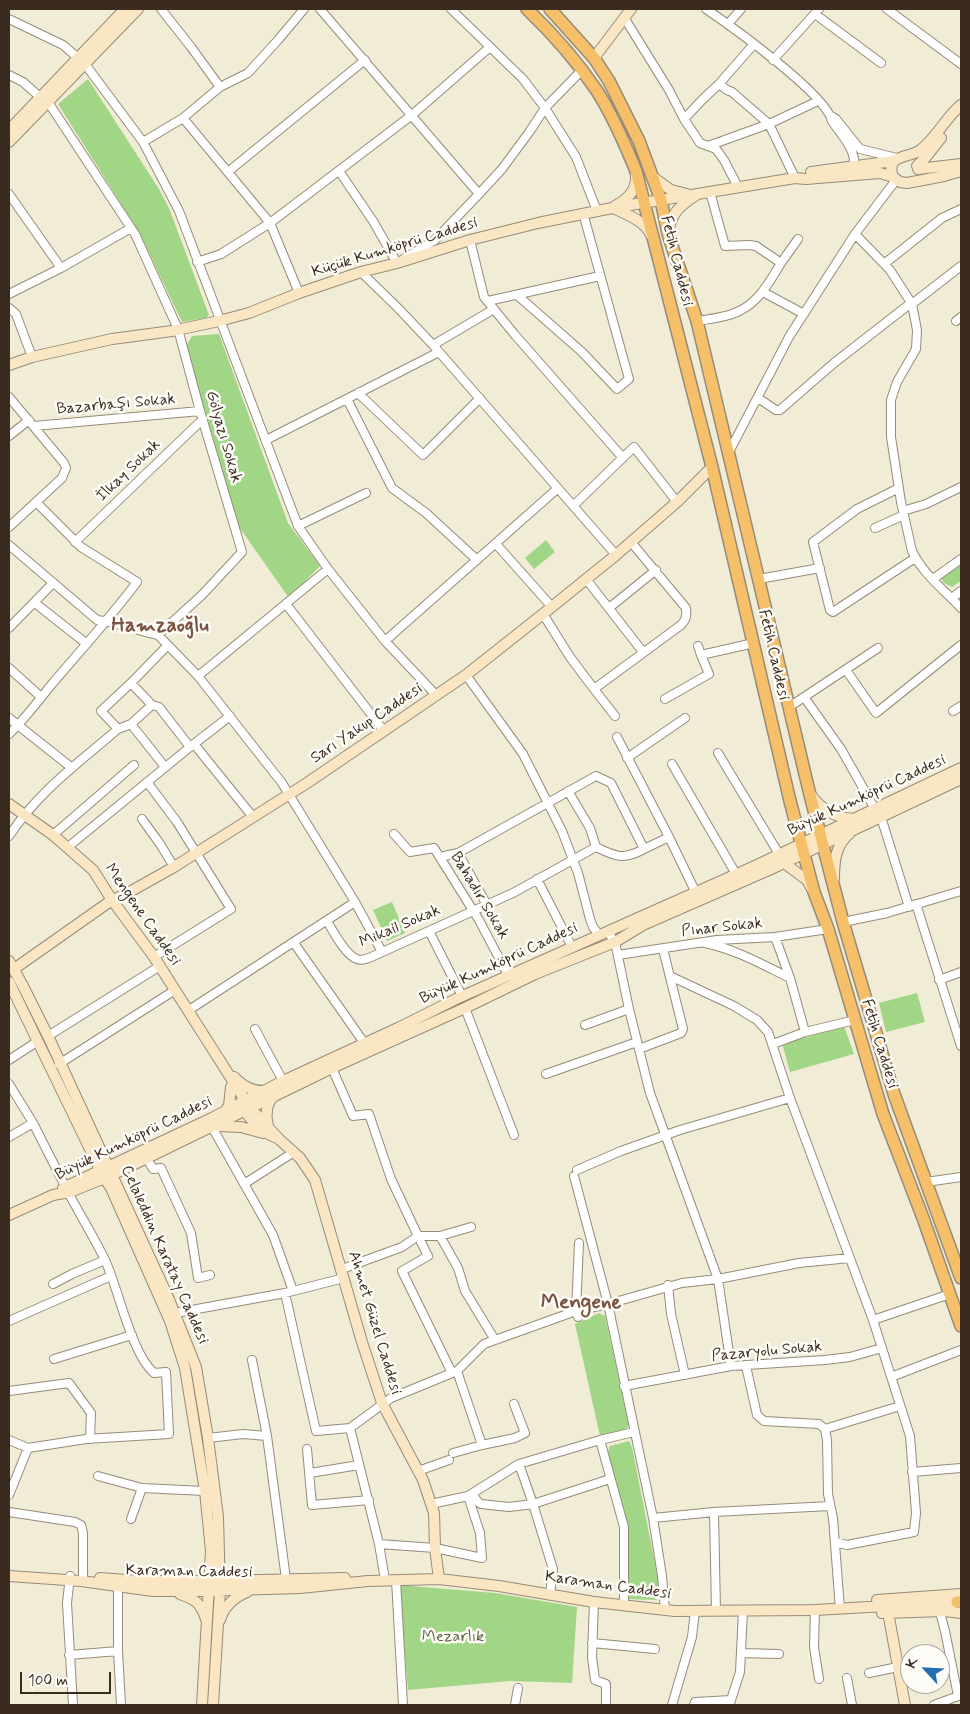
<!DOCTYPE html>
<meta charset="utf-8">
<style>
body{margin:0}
#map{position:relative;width:970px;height:1714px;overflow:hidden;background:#f0ecd6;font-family:Mynerve,sans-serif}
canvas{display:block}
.frame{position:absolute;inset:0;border:10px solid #3b2a1e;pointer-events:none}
.north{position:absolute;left:900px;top:1644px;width:50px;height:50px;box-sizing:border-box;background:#fdfcf7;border:1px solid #afa8a0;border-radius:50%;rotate:295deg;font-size:14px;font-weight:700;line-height:20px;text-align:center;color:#3b2a1e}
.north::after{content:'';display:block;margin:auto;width:18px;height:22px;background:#1f6fb2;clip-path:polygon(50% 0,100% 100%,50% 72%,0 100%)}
.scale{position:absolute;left:20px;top:1672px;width:91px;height:22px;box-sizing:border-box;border:2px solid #3b2a1e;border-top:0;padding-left:6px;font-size:15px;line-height:18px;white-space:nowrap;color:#3b2a1e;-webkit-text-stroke:4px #fdfcf7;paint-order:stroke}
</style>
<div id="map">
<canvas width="970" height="1714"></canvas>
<div class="frame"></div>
<div class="north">K</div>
<div class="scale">100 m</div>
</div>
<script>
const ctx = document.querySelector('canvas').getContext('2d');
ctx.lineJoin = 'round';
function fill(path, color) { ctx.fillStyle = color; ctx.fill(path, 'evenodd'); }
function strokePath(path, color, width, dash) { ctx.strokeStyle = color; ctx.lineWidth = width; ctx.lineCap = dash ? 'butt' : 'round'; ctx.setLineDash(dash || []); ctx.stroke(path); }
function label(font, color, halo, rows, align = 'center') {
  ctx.font = font + ' Mynerve,sans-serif'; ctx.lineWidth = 5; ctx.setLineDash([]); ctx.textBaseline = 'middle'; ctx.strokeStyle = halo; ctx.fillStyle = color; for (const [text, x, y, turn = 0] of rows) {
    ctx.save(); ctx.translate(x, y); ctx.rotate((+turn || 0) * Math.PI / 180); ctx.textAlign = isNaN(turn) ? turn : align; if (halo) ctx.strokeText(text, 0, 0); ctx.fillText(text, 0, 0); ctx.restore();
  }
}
fill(new Path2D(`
 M88,79L159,189L169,208L209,315L206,318L182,322L139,232L58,104Z
 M219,334L288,523L320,566L289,598L239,527L186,346L192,336Z
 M546,540L555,552L534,569L525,558Z
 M961,565V581L952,587L944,583L941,578Z
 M392,902L405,933L387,941L373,910Z
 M917,993L925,1022L886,1032L879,1003Z
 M844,1026L854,1054L790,1072L783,1047V1044Z
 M599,1313L605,1316L629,1425L624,1432L600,1436L575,1324Z
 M629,1441L632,1447L661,1594L656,1600L628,1599V1528L607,1453L610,1446Z
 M399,1585L495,1593L577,1607L572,1683L510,1681L408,1690Z`), '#a2d687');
const street = new Path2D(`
 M161,9L191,47L220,87
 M320,9L479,194
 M451,9L523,79L545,108L576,157L597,211
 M706,9C731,26 826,94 832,121C839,132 856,150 854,164L850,167
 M887,9L961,64
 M815,14L881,63
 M9,19L63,45L85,64L143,142L179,211L298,526L328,569L385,641L436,695
 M625,19L669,90L684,119
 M728,24L741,9
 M773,60L819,9
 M9,75L23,82L40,97
 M719,84L727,90L732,92L769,124L795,178
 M833,117L836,119L860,149L897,158
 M183,118L270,223L299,293
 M143,142L183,118L220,87L248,73L278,40L304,9
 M708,146L769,124L818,101
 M229,171L365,60
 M339,171L373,221L397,263L435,240L479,194L502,169L530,131L545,108L582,70
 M738,187L724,160L716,149L700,143L684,119L703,99L719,84L754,44
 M9,194L61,268
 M855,234L890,270L912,304L917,330L916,349L897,382L891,400V437L901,502L912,551C923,574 944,590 961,608
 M470,240L484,297L515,335L623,458
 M197,262L221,254L270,223L412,115L490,47
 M781,263L798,239
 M884,264L942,218L961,209
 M361,272L398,308L433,345L616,555
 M763,292L804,314
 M9,294L61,268L131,228
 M517,295L582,352L617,389L629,379L583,213
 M488,301L600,276
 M912,304L961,266
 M9,308L16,314L32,357
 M697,321C709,319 721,318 732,314C757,306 768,284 781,263L756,246L749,245L725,246L710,192
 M956,321L961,317
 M433,345L494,309
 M358,393L423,455L480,398
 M9,397L64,463L66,468L62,478L9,527
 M758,398L776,410H780L834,363L911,303
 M347,399L392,488L426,513L477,560
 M34,426L200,411
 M9,436L29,420
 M266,440L439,352
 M729,452L789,337L855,234L896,180
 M899,488L857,509L813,542L830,610L833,612L915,558
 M573,506L634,447L677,502
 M903,511L926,504L961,487
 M298,526L366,493
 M875,528L904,515
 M75,542L203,419
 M496,544L552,607
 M9,545L97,620C118,622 138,631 158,635L202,595L242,552L200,411L178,329L135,234L48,102
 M586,579L643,652
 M759,579L820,568
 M933,579L961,559
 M952,598L961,591
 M35,603L87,644
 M286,604L384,731
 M609,608L656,570
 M543,614L570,657L594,689L681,625C686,620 687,616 686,608L631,542
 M9,628L53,583
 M158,635L198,676L282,783L355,902L382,952
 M385,641L557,489
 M698,646L701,655L754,643
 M9,668L41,697
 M846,670L876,713L961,645
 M466,675L523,754L562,831L578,873L590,919L593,927L599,935
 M198,676L328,569
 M131,683L152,705L159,707L190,747
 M594,689L615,716
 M804,697L841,749L875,809
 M665,699L709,674L701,655
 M152,705L131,724L165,767
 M789,707L878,648
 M953,711L961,706
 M9,718L72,768
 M118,729L101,711L131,683L167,646
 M9,734C25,719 38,701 52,684C81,650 110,618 137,582L81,547L36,502
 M617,737L669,837L695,891
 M194,744L253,817
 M718,753L779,854
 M627,758L685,718
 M672,764L736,874
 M147,782L177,822L231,909L154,957
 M881,817L909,907
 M142,819L160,844L174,867
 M394,834L410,852L434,848L479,920L508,975
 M53,835L134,765
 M9,836C39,791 77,764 118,729L131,724
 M68,847L190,747L230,716
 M596,847C616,857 624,860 644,849
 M458,853L487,905
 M440,857L458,853L596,776L611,783L644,849L669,837
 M537,879L572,947
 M916,904L961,1046
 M327,921C333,931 346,956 357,959C361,961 365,959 369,958L513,893L596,847L590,828L568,791
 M843,922L887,913L961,891
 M429,931L462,996
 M607,931L615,942L629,1009L650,1093L718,1279L731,1366
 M775,937L790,978L805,1032
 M294,943L365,1044
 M705,943C735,949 763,965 790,978
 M618,955L717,940L775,937L828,929
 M670,976L734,1006L757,1020L768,1032L790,1098L873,1320L910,1436L916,1513L914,1532L847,1545L835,1542
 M939,980L961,972
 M465,1008L514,1135
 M189,1010L355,902
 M585,1025L629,1009
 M255,1029L283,1081
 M48,1036L160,966
 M773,1044L805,1032L855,1020
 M639,1049L681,1033L683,1029L663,949
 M9,1060L38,1041
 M59,1064L175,990
 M332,1068L353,1116L369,1114L391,1179L418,1236H440L471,1227
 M546,1074L637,1042
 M9,1084L33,1123L65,1186
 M212,1127L273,1235L293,1291
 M9,1137L33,1123
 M147,1159L153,1169L161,1168L191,1233L198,1278L210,1275
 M577,1170L621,1151L680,1130L790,1098
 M574,1176L608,1304L653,1518L662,1576L665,1610
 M926,1182L961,1177
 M244,1184L294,1152
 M440,1236L458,1268L465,1291L495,1340
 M342,1269L402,1247L418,1236L428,1256L402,1271L452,1373
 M53,1284L72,1274L105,1260
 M668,1285L671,1314L685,1375
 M285,1293L316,1431L350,1428
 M175,1313L285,1293L344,1278
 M578,1317L576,1311L579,1243
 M873,1320L950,1294
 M9,1321L111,1276
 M54,1359L132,1335
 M252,1360L267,1436L286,1579
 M746,1366L757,1415L764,1421L819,1424L825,1429L827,1440L828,1494L833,1518L840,1609
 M457,1371L482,1445
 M891,1377L961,1350
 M624,1386L731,1366L825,1360L850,1357L882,1348
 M9,1391L69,1383L91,1413L90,1439
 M825,1429L900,1406
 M208,1438L243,1434L267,1436
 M9,1440L28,1448
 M600,1440L624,1527V1606
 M307,1449L312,1505L369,1500
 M453,1453L482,1445L515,1438L525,1433L514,1404
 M519,1464L533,1504L553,1569L550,1595
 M418,1471L449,1460
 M912,1472L961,1468
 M310,1473L359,1465
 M98,1476L142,1488
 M472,1494L478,1502L481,1504L509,1507L533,1504L610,1479
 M9,1495L28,1448L86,1439L169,1434L166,1372L154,1373C131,1353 119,1290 105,1260C94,1237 80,1215 68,1192
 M431,1504L468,1496L519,1464L600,1440L634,1432
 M9,1512L75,1522L81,1525L83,1533V1582
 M714,1512L716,1611
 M653,1518L714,1512L830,1506
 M131,1519L142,1488L205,1491
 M379,1544L435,1548L482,1558L480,1533L468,1496
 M70,1576L67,1603L73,1705
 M385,1580L379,1544L350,1428L391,1398L457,1371L484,1344L576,1311L608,1304L682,1283L718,1279L799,1263L850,1258
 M396,1580L403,1705
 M118,1587V1651L121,1705
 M594,1602L592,1657L595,1680L606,1684V1705
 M815,1610L814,1647L819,1679
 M940,1612L945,1631L958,1696
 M592,1643L655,1649
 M741,1653L779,1654
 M69,1655L118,1651
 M869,1673L898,1667
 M847,1678L852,1705
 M515,1705L518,1688
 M672,1705L692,1637L695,1611
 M694,1705L695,1702L731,1700
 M730,1705L731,1700L740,1672L743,1611
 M934,1705L961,1695`);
const secondary = new Path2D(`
 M594,58L631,9
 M9,130L125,9
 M9,142L138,9
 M917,166L926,157L941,138
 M918,169L961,164
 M811,172L894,161
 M653,177L671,190L687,194
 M893,177C885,155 907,158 919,151C936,139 945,118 961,105
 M615,206C628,199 637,190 636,175
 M613,208C626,214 645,221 651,235
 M668,233C671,214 679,206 695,196
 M9,365L32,357L112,339L172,331L219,321L249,313L299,293L361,272L397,263L470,240L538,223L612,208L795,178L806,179L880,173L893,177L900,182L907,183L944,176L961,171
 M811,795C822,810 834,817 853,819
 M9,804L53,835L93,870L112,900L154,957L250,1108L280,1140L300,1158L315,1180L362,1342L382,1403L423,1480L434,1513L435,1548L439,1579
 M784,863L807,880L812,889
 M834,878C834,861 836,845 849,834
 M9,961L23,986L48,1036L112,1175L168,1297L196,1367L208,1438L218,1517L220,1591L213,1705
 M14,969L112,900L126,894L174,867L307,783L466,675L543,614L616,555L677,502L712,467
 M9,982L104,1178L111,1188L170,1321L185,1368L205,1491L211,1551L202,1705
 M234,1077C243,1086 251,1091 263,1091
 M242,1107C251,1121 261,1132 277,1138
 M225,1111L229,1106L231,1087
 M218,1126L241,1127L263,1133
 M268,1126C265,1116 266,1102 275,1095
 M63,1188L212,1118L283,1081L400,1027L456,999L757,865L961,768
 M9,1215L53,1195L70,1192L112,1175L332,1068L465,1008L535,974L615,942L643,925L769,870L961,779
 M9,1576L81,1581L153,1591H200L300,1588L368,1581L439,1579L499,1586L594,1602L675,1611L815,1610L957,1602
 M100,1578L139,1581H219L345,1578
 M180,1594C196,1600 200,1602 206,1619
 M877,1600L961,1594
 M888,1612L905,1705
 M882,1613L945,1611L961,1613
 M220,1620C224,1606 233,1598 247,1592`);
const primary = new Path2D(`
 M527,9C553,34 577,61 597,91C613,116 625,144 636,171L712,467L790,801L814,892L828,929L883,1114L923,1218L961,1326
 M550,9L594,58L609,81L639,141L661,200L668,234L697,321L810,795L843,922L894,1094L961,1278
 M957,1602H961`);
strokePath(street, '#968b7a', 10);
strokePath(secondary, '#968b7a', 12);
strokePath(primary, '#968b7a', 14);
strokePath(street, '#fff', 8);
strokePath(secondary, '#fbe6c4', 10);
strokePath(primary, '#f6c06b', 11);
label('16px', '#3b2a1e', '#fdfcf7', [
 ["Küçük Kumköprü Caddesi",395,248,-17],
 ["Fetih Caddesi",676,261,76],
 ["Bazarbaşı Sokak",116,405,-5],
 ["Gölyazı Sokak",223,437,74],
 ["İlkay Sokak",129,471,-44],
 ["Fetih Caddesi",773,655,77],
 ["Sarı Yakup Caddesi",367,724,-34],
 ["Büyük Kumköprü Caddesi",867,796,-25],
 ["Bahadır Sokak",479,896,59],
 ["Mengene Caddesi",142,915,55],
 ["Mikail Sokak",400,927,-23],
 ["Pınar Sokak",722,928,-6],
 ["Büyük Kumköprü Caddesi",499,964,-25],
 ["Fetih Caddesi",879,1044,73],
 ["Büyük Kumköprü Caddesi",134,1139,-26],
 ["Celaleddin Karatay Caddesi",164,1255,66],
 ["Ahmet Güzel Caddesi",374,1323,73],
 ["Pazaryolu Sokak",767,1352,-5],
 ["Karaman Caddesi",189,1572,1],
 ["Karaman Caddesi",608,1586,8]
]);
label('16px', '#5a5e3e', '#fdfcf7', [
 ["Mezarlık",453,1638]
]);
label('bold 21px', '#7b5343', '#fdfcf7', [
 ["Hamzaoğlu",160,627],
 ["Mengene",581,1304]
]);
</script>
